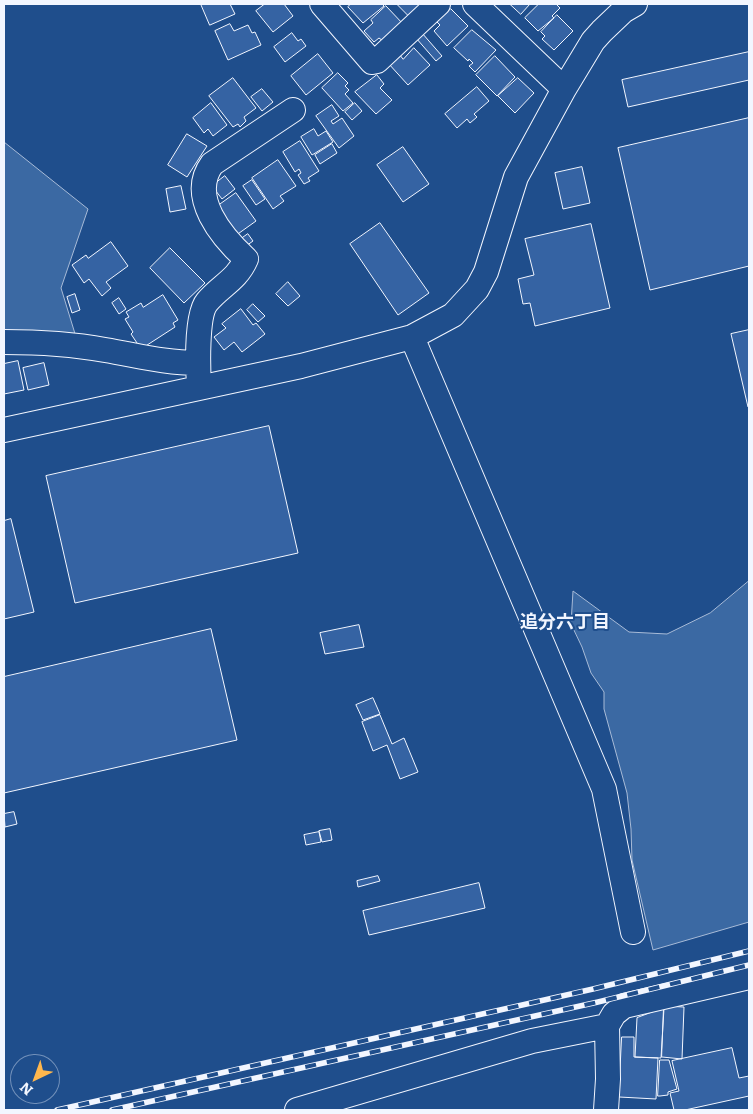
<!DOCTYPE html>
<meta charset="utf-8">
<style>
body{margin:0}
#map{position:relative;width:753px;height:1114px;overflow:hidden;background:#1f4e8c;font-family:Literata,serif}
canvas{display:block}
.frame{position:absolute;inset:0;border:5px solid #f2f6ff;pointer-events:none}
.north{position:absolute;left:10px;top:1054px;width:50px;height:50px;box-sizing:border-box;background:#1f4e8c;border:1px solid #7391ba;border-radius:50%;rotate:222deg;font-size:14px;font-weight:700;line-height:20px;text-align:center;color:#f2f6ff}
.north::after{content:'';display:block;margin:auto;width:18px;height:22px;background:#ffb74d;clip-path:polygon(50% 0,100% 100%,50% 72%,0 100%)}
</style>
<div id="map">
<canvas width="753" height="1114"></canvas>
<div class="frame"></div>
<div class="north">N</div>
</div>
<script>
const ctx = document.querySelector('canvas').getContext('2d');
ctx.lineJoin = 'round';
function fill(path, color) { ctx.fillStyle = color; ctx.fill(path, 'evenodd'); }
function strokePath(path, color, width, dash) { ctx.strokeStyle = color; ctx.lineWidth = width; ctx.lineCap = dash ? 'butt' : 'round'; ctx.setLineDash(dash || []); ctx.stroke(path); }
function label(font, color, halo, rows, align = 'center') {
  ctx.font = font + ' Literata,"Noto Sans JP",serif'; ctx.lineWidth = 4; ctx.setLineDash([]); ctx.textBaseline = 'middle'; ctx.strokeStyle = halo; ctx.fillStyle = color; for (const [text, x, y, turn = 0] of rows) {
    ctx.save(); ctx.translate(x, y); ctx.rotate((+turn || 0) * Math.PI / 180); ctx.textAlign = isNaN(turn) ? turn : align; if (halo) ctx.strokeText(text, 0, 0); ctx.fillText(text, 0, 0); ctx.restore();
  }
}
const water = new Path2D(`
 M4,142L88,209L61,288L76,337L4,334Z
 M749,581V922L653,950L632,860L631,829L627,793L604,709V692L591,673L582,647L571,624L573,591L629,632L667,634L710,613Z`);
fill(water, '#3b69a3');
strokePath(water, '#a8bbd7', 1);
const building = new Path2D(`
 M201,4H230L235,14L210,25Z
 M265,4H284L293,16L273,32L256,11Z
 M351,4H382L384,6L363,23L348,7Z
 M397,4H420L423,9L412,19Z
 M510,4H530L521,14Z
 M539,4H556L560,8L552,16L554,18L538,31L525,18Z
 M386,6L404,25L383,41L379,38L374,42L364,31L373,23L371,20Z
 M451,9L468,26L447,46L434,31L440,25L437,22Z
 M557,15L573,31L554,50L542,39L545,36L541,32Z
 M230,24L234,31L248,25L252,33L255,32L261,45L228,60L215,31Z
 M472,30L496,50L475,72L469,66L473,63L469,59L468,61L454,48Z
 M292,33L298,41L301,39L306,46L285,62L274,47Z
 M422,33L442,56L436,61L416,38Z
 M414,48L430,65L408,85L388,63L399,54L403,59Z
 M749,52V80L628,107L622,80Z
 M318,54L333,73L306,95L291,76Z
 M495,56L515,77L497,96L476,75Z
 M338,73L348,83L345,86L349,90L345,94L353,103L343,111L322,88Z
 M377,75L384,84L380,88L392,100L376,114L355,92Z
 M233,78L256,108L244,117L246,121L240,127L238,124L233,127L209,96Z
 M518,78L534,93L515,113L498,96Z
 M477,87L489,101L474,114L477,117L470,123L467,119L457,128L445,114Z
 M262,89L273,102L262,111L251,97Z
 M211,103L227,125L213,136L208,129L204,133L193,118Z
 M355,103L362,111L352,120L345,112Z
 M332,105L339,116L331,121L333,124L342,118L354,136L339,148L316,116Z
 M749,118V266L650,290L618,148Z
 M314,129L318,136L326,131L333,142L312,155L301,137Z
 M187,134L207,146L187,177L168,165Z
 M300,141L319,171L308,178L310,181L304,184L298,175L301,173L299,169L295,172L283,152Z
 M332,144L337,153L320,164L315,155Z
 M403,147L429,184L403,202L377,165Z
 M278,160L296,186L280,196L284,201L273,209L252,178Z
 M582,167L590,203L563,209L555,173Z
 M225,176L235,189L222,199L212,186Z
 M252,180L265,199L256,205L243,186Z
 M181,186L186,209L170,212L166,189Z
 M236,193L256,221L235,236L215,208Z
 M380,223L429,293L398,315L350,244Z
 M591,224L610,308L535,326L530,303L523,304L518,279L534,275L525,239Z
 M248,234L253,241L246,246L241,239Z
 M111,242L128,266L106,282L111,288L102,296L89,279L84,283L72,265L86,255L88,258Z
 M170,248L205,283L184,303L150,268Z
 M288,282L300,296L288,306L276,294Z
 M75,294L80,310L72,313L67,297Z
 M163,295L178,320L173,323L175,327L141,349L131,334L133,332L125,319L129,317L126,312L141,303L143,307Z
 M119,298L126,309L119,314L112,303Z
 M253,304L265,316L258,322L247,310Z
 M241,309L253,325L256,323L265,334L242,352L234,342L224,350L214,337L226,328L222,324Z
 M749,330V406L748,407L731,334Z
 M18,361L24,390L4,394V364Z
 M44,363L49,385L28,390L23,368Z
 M269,426L298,553L75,603L46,476Z
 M11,519L34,612L4,619V521Z
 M359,625L364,647L325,654L320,633Z
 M211,629L237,740L4,793V677Z
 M373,698L380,714L363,720L356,705Z
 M380,715L392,744L404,738L418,772L400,779L387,745L373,751L362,722Z
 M14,812L17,824L5,827L4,814Z
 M330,829L332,840L322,842L319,831Z
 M319,832L321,842L306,845L304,835Z
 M378,876L380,881L358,887L357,881Z
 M479,883L485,908L369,935L363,911Z
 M664,1006L684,1007L682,1059L662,1057Z
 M664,1008L661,1058L635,1057L637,1018Z
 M622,1037H634V1057L658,1058L656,1099L619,1097Z
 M732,1048L739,1078L749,1076V1096L685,1110H674L670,1093L679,1091L672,1061Z
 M660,1060H669L677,1089L668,1092V1095L660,1096H658Z`);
fill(building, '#3563a3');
strokePath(building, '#f2f6ff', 1);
const minor = new Path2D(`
 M322,4L372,62L377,61L438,4
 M475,4L564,89
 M412,337L604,789L633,932
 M4,342C37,342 72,344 105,350C136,355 165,363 197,363
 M199,387C198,369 196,315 207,302C220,286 237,280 246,259C222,237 188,197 212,164L293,110
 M4,430L301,366L412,337L453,315L477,289L486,272L516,177L564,89L593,41L602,31L623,11L635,4
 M297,1110L532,1041L607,1026
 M606,1110L608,1079L607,1026L614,1014L624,1006L749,977`);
strokePath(minor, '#f2f6ff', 26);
strokePath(minor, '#1f4e8c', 24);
const rail = new Path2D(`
 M57,1110L593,989L749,951
 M112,1110L598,1002L749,965`);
strokePath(rail, '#f2f6ff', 5.5);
strokePath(rail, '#1f4e8c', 4, [11]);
label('bold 18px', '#f2f6ff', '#1f4e8c', [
 ["追分六丁目",565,623]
]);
</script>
